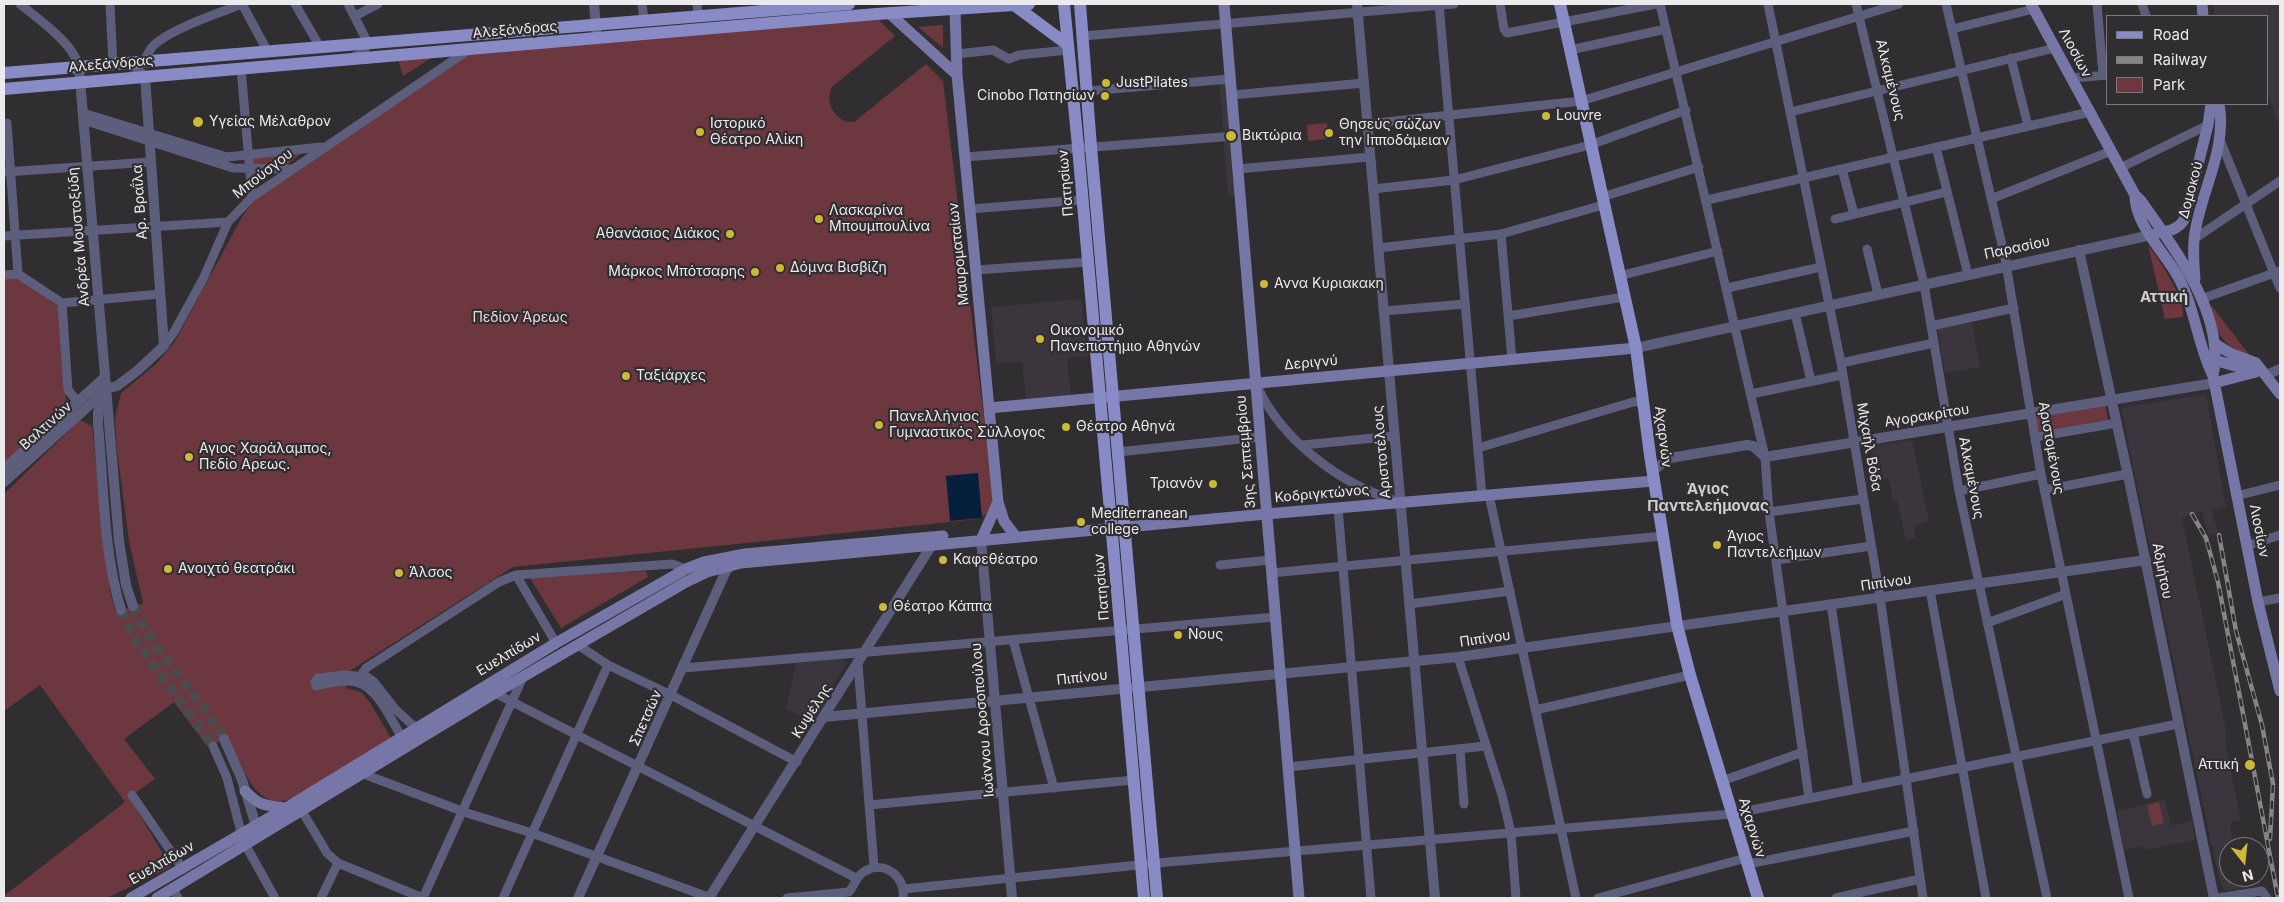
<!DOCTYPE html>
<meta charset="utf-8">
<style>
body{margin:0}
#map{position:relative;width:2284px;height:902px;overflow:hidden;background:#302e31;font-family:Inter,sans-serif}
canvas{display:block}
.frame{position:absolute;inset:0;border:5px solid #ebeaec;pointer-events:none}
.legend{position:absolute;left:2106px;top:15px;width:162px;height:90px;box-sizing:border-box;background:#302e31;border:1px solid #7b797c;margin:0;padding:6px 9px;list-style:none;font-size:15px;color:#ebeaec}
.legend li{display:flex;align-items:center;gap:10px;height:25px}
.legend b{width:25px;border:1px solid #7b797c}
.north{position:absolute;left:2219px;top:837px;width:50px;height:50px;box-sizing:border-box;background:#302e31;border:1px solid #7b797c;border-radius:50%;rotate:164deg;font-size:14px;font-weight:700;line-height:20px;text-align:center;color:#ebeaec}
.north::after{content:'';display:block;margin:auto;width:18px;height:22px;background:#ccb939;clip-path:polygon(50% 0,100% 100%,50% 72%,0 100%)}
</style>
<div id="map">
<canvas width="2284" height="902"></canvas>
<div class="frame"></div>
<ul class="legend">
<li><b style="height:6px;background:#898bc7"></b>Road</li>
<li><b style="height:6px;background:#858486"></b>Railway</li>
<li><b style="height:14px;background:#6d373f"></b>Park</li>
</ul>
<div class="north">N</div>
</div>
<script>
const ctx = document.querySelector('canvas').getContext('2d');
ctx.lineJoin = 'round';
function fill(path, color) { ctx.fillStyle = color; ctx.fill(path, 'evenodd'); }
function strokePath(path, color, width, dash) { ctx.strokeStyle = color; ctx.lineWidth = width; ctx.lineCap = dash ? 'butt' : 'round'; ctx.setLineDash(dash || []); ctx.stroke(path); }
function label(font, color, halo, rows, align = 'center') {
  ctx.font = font + ' Inter,sans-serif'; ctx.lineWidth = 4.5; ctx.setLineDash([]); ctx.textBaseline = 'middle'; ctx.strokeStyle = halo; ctx.fillStyle = color; for (const [text, x, y, turn = 0] of rows) {
    ctx.save(); ctx.translate(x, y); ctx.rotate((+turn || 0) * Math.PI / 180); ctx.textAlign = isNaN(turn) ? turn : align; if (halo) ctx.strokeText(text, 0, 0); ctx.fillText(text, 0, 0); ctx.restore();
  }
}
fill(new Path2D(`
 M2214,4H2280V128L2268,96V16H2215Z
 M1234,77L1243,194L1228,195L1219,78Z
 M1081,299L1088,356L1067,358L1071,396L1026,399L1022,362L996,363L991,307Z
 M1972,322L1980,367L1945,373L1937,328Z
 M2206,394L2226,507L2212,510L2218,534L2209,536L2202,511L2182,518L2225,725L2227,753L2241,820L2232,822L2230,828L2234,847H2229V877H2258L2260,884L2227,891L2221,886L2210,838L2121,408Z
 M1912,440L1929,521L1914,526L1915,538L1906,540L1897,501L1893,502L1890,483L1887,478L1884,480L1880,461H1876L1868,446Z
 M841,659L847,662L826,696L829,698L814,722L786,709L796,663Z
 M2165,800L2171,826L2192,821L2195,840L2145,850L2144,846L2124,850L2117,811Z`), '#3b363e');
fill(new Path2D(`
 M878,19L895,36L833,86C822,101 837,124 854,122L926,64L943,81L994,501L988,513L978,519L513,567L348,672L346,688L361,692L369,701L391,738L294,797C289,798 284,802 279,802C251,801 238,757 228,736L209,748L174,702L124,739L155,779L129,797L171,867L107,898H4V896L125,802L40,685L4,711V494L80,420L92,426L110,592L116,612L143,603L129,541L117,450L115,418L121,393L156,364L174,343L243,215L257,197L471,51Z
 M943,25V48L918,27Z
 M436,55L403,76L397,57Z
 M1327,123L1328,139L1308,141L1307,125Z
 M305,151L285,166L252,167L251,157Z
 M2148,245C2159,260 2186,298 2183,317L2165,319Z
 M16,276L60,308L66,398L70,404L4,465V277Z
 M2211,305L2251,357C2222,344 2216,336 2211,305Z
 M2105,404L2108,420L2037,432L2035,417Z
 M646,571L648,577L561,628L530,578Z
 M2159,802L2164,823L2152,826L2147,805Z`), '#6d373f');
fill(new Path2D(`
 M978,473L982,518L950,521L946,476Z`), '#05203c');
strokePath(new Path2D(`
 M133,606C155,655 196,692 224,739
 M121,610L137,643L213,746`), '#4c4a4d', 10, [10, 5]);
strokePath(new Path2D(`
 M20,4C38,19 75,44 79,68
 M110,4L113,65
 M295,4L320,47
 M348,4L368,43L363,53L355,56
 M642,4L644,20
 M697,4L698,16
 M1439,4L1482,496
 M1500,4L1504,29L1507,33L1656,4
 M1660,4L1765,457L1769,512L1809,798
 M1768,4L1841,363L1880,597L1923,898
 M1856,4L1924,284L1959,491L2047,898
 M1946,4L2005,258L2041,474L2129,898
 M2097,4L2103,75
 M2142,4L2146,16
 M355,16L378,4
 M1952,29L2034,9
 M1083,36L1454,4
 M1570,50L1666,29
 M957,54L993,50L1009,59L1019,55L1068,50
 M2011,58L2028,126
 M143,62C147,57 149,50 153,46C170,29 219,13 242,4L268,52
 M241,68L252,197
 M2071,78L2108,75
 M1088,91L1230,79
 M1232,95L1364,83
 M1790,112L2055,48
 M83,113L227,157L321,147
 M83,120L233,168L292,169
 M7,123L18,274
 M1367,124L1581,101L1899,4
 M2220,140L2280,288
 M1936,147L1968,275
 M965,157L1235,136
 M2120,168L2208,125
 M1238,169L1370,157
 M1842,169L1854,214
 M4,172L151,162
 M1373,189L1454,180L1590,145L1686,110
 M1602,197L1699,167
 M1991,199L2111,151
 M1707,200L2090,112
 M970,209L1083,200
 M1835,219L1947,192
 M1501,234L1512,360
 M4,236L228,222
 M2194,239L2280,181
 M1378,248L1501,234L1603,205
 M1867,249L1878,294
 M976,270L1088,262
 M4,275L18,274L62,303L160,294
 M1619,276L1718,251
 M1727,288L1821,267
 M2201,299L2280,271
 M62,303L68,390L78,402
 M1384,311L1465,304
 M1795,313L1811,381
 M1508,316L1624,297
 M1931,326L2014,308
 M164,346L174,332L203,279L228,222L252,197L467,51
 M1841,363L1934,343
 M1258,388C1283,441 1341,485 1397,501
 M1751,394L1842,375
 M2035,437L2117,423
 M1303,445L1395,436
 M1478,448L1633,402L1644,401
 M1118,452L1260,437
 M2044,490L2128,474
 M1959,491L2041,474
 M1489,495L1576,898
 M2236,496L2280,485
 M1338,508L1371,898
 M1769,512L1863,499
 M2246,546L2280,535
 M1776,560L1871,546
 M1220,565L1270,560
 M1271,573L1663,536
 M516,575L556,643
 M1930,590L1986,898
 M2258,602L2280,598
 M1409,604L1510,591
 M1831,604L1858,788
 M1987,623L2066,594
 M1013,640L1054,788
 M578,645L608,665L671,695L797,762
 M1458,657L1502,795L1511,833L1516,898
 M858,664L874,867
 M683,668L1275,617
 M357,682L366,668L499,582L516,575L672,564L686,569
 M495,693L856,878
 M1535,710L1690,675
 M2133,733L2147,794
 M405,742C390,721 378,681 348,681C338,680 326,684 316,686L315,682L318,678L345,675L367,677L374,682L396,710L417,729
 M213,746L227,778L240,828
 M1460,749L1464,804
 M1288,767L1486,746
 M361,773L467,813L532,833L711,898
 M1722,781L1803,752
 M132,795L183,869
 M869,805L1134,780
 M302,811L327,853L338,863L423,898
 M245,844L275,898
 M1748,864L1914,831
 M173,889L178,898
 M904,889L1168,862L1732,814L2178,724
 M321,898L338,863
 M423,898L523,677
 M503,898L608,665
 M787,898L849,892C855,885 855,877 865,871C885,860 906,877 903,898
 M1598,898L1746,858
 M1836,898L1920,879
 M2218,898L2262,891L2267,898`), '#5d5e7c', 9);
strokePath(new Path2D(`
 M594,4L597,38
 M1357,4L1435,898
 M79,68L119,541L126,585L133,606
 M2079,250L2129,480L2214,898
 M1636,348L2151,235
 M2266,375L2280,369
 M106,391L98,412V425C104,486 103,551 121,610
 M87,393L117,386L137,371L164,346L145,76L127,63
 M4,469L105,377
 M1652,471L1670,458L1747,445L1753,446L1765,457L2214,383
 M4,482L104,392
 M981,540L1012,898
 M824,717L1458,657L2146,560
 M224,739L242,780L258,832
 M578,898L726,571L734,562
 M709,898L935,540`), '#5d5e7c', 10);
strokePath(new Path2D(`
 M957,4L955,9L957,75L998,502L1004,521L1016,537
 M1224,4L1299,898
 M2031,4L2135,195L2142,202C2175,250 2226,315 2213,376
 M2202,4L2203,16
 M889,13L957,75
 M2135,195C2134,223 2164,252 2177,275C2195,306 2197,344 2213,376L2258,602L2280,691
 M2157,233C2168,231 2178,230 2184,220L2208,125L2211,104
 M2195,279C2194,267 2193,253 2194,240C2198,196 2228,151 2219,104
 M2215,344L2232,354L2256,363L2280,394
 M2211,359L2256,372
 M2214,383L2256,372
 M989,408L1636,348
 M981,540L998,502
 M245,791C260,807 266,805 286,808
 M131,898L286,808L556,643L686,569L704,562L745,554L943,536
 M157,898L495,693L686,582L707,572L741,563L1266,514L1654,481`), '#7677a6', 11);
strokePath(new Path2D(`
 M1064,4L1077,136L1144,898
 M1080,4L1091,147L1157,898
 M1560,4L1636,348L1650,455L1677,625L1690,675L1758,898
 M1014,5L1068,45
 M4,73L849,4
 M4,89L876,14L1029,4`), '#898bc7', 12);
const rail = new Path2D(`
 M2192,514L2206,538L2218,582L2278,898
 M2219,535L2236,631L2262,725L2273,784L2270,839`);
strokePath(rail, '#858486', 4.5);
strokePath(rail, '#302e31', 2.5, [8]);
for (const [x, y, r, color] of [
 [1106,83,5,"#ccb939"],
 [1105,96,5,"#ccb939"],
 [1546,116,5,"#ccb939"],
 [198,122,6,"#ccb939"],
 [700,132,5,"#ccb939"],
 [1329,133,5,"#ccb939"],
 [1231,136,6,"#ccb939"],
 [819,219,5,"#ccb939"],
 [730,234,5,"#ccb939"],
 [780,268,5,"#ccb939"],
 [755,272,5,"#ccb939"],
 [1264,284,5,"#ccb939"],
 [1040,339,5,"#ccb939"],
 [626,376,5,"#ccb939"],
 [879,425,5,"#ccb939"],
 [1066,427,5,"#ccb939"],
 [189,457,5,"#ccb939"],
 [1213,484,5,"#ccb939"],
 [1081,522,5,"#ccb939"],
 [1717,545,5,"#ccb939"],
 [943,560,5,"#ccb939"],
 [168,569,5,"#ccb939"],
 [399,573,5,"#ccb939"],
 [883,607,5,"#ccb939"],
 [1178,635,5,"#ccb939"],
 [2250,765,6,"#ccb939"]
]) { const dot = new Path2D(); dot.arc(x, y, r, 0, 2 * Math.PI); ctx.fillStyle = color; ctx.fill(dot); strokePath(dot, '#302e31', 2); }
label('14px', '#ebeaec', '#302e31', [
 ["Αλεξάνδρας",515,30,-5],
 ["Λιοσίων",2075,53,62],
 ["Αλεξάνδρας",111,64,-5],
 ["Αλκαμένους",1890,80,76],
 ["Μπούσγου",263,174,-38],
 ["Πατησίων",1066,183,-95],
 ["Δομοκού",2191,190,-75],
 ["Αρ. Βραΐλα",140,202,-94],
 ["Ανδρέα Μουστοξύδη",79,237,-95],
 ["Παρασίου",2017,248,-12],
 ["Μαυροματαίων",959,254,-96],
 ["Δεριγνύ",1311,363,-5],
 ["Αγορακρίτου",1927,416,-9],
 ["Βαλτινών",46,426,-42],
 ["Αχαρνών",1663,437,83],
 ["Μιχαήλ Βόδα",1869,447,80],
 ["Αριστομένους",2051,448,80],
 ["3ης Σεπτεμβρίου",1246,452,-95],
 ["Αριστοτέλους",1382,452,-95],
 ["Αλκαμένους",1971,478,79],
 ["Κοδριγκτώνος",1322,494,-5],
 ["Λιοσίων",2259,531,79],
 ["Αδμήτου",2162,571,79],
 ["Πιπίνου",1886,583,-8],
 ["Πατησίων",1102,587,-95],
 ["Πιπίνου",1485,639,-8],
 ["Ευελπίδων",509,654,-31],
 ["Πιπίνου",1082,678,-6],
 ["Κυψέλης",812,711,-58],
 ["Σπετσών",646,718,-66],
 ["Ιωάννου Δροσοπούλου",983,720,-95],
 ["Αχαρνών",1752,828,73],
 ["Ευελπίδων",162,863,-30]
]);
label('14px', '#ebeaec', '#302e31', [
 ["JustPilates",1116,83],
 ["Cinobo Πατησίων",1095,96,"right"],
 ["Louvre",1556,116],
 ["Υγείας Μέλαθρον",209,122],
 ["Ιστορικό",710,124],
 ["Θέατρο Αλίκη",710,140],
 ["Θησεύς σώζων",1339,125],
 ["την Ιπποδάμειαν",1339,141],
 ["Βικτώρια",1242,136],
 ["Λασκαρίνα",829,211],
 ["Μπουμπουλίνα",829,227],
 ["Αθανάσιος Διάκος",720,234,"right"],
 ["Δόμνα Βισβίζη",790,268],
 ["Μάρκος Μπότσαρης",745,272,"right"],
 ["Αννα Κυριακακη",1274,284],
 ["Οικονομικό",1050,331],
 ["Πανεπιστήμιο Αθηνών",1050,347],
 ["Ταξιάρχες",636,376],
 ["Πανελλήνιος",889,417],
 ["Γυμναστικός Σύλλογος",889,433],
 ["Θέατρο Αθηνά",1076,427],
 ["Αγιος Χαράλαμπος,",199,449],
 ["Πεδίο Αρεως.",199,465],
 ["Τριανόν",1203,484,"right"],
 ["Mediterranean",1091,514],
 ["college",1091,530],
 ["Άγιος",1727,537],
 ["Παντελεήμων",1727,553],
 ["Καφεθέατρο",953,560],
 ["Ανοιχτό θεατράκι",178,569],
 ["Άλσος",409,573],
 ["Θέατρο Κάππα",893,607],
 ["Νους",1188,635],
 ["Αττική",2239,765,"right"]
], 'left');
label('14px', '#f0d8da', '#302e31', [
 ["Πεδίον Άρεως",520,318]
]);
label('bold 15px', '#cfcdd0', '#302e31', [
 ["Αττική",2164,297],
 ["Άγιος",1708,489],
 ["Παντελεήμονας",1708,506]
]);
</script>
